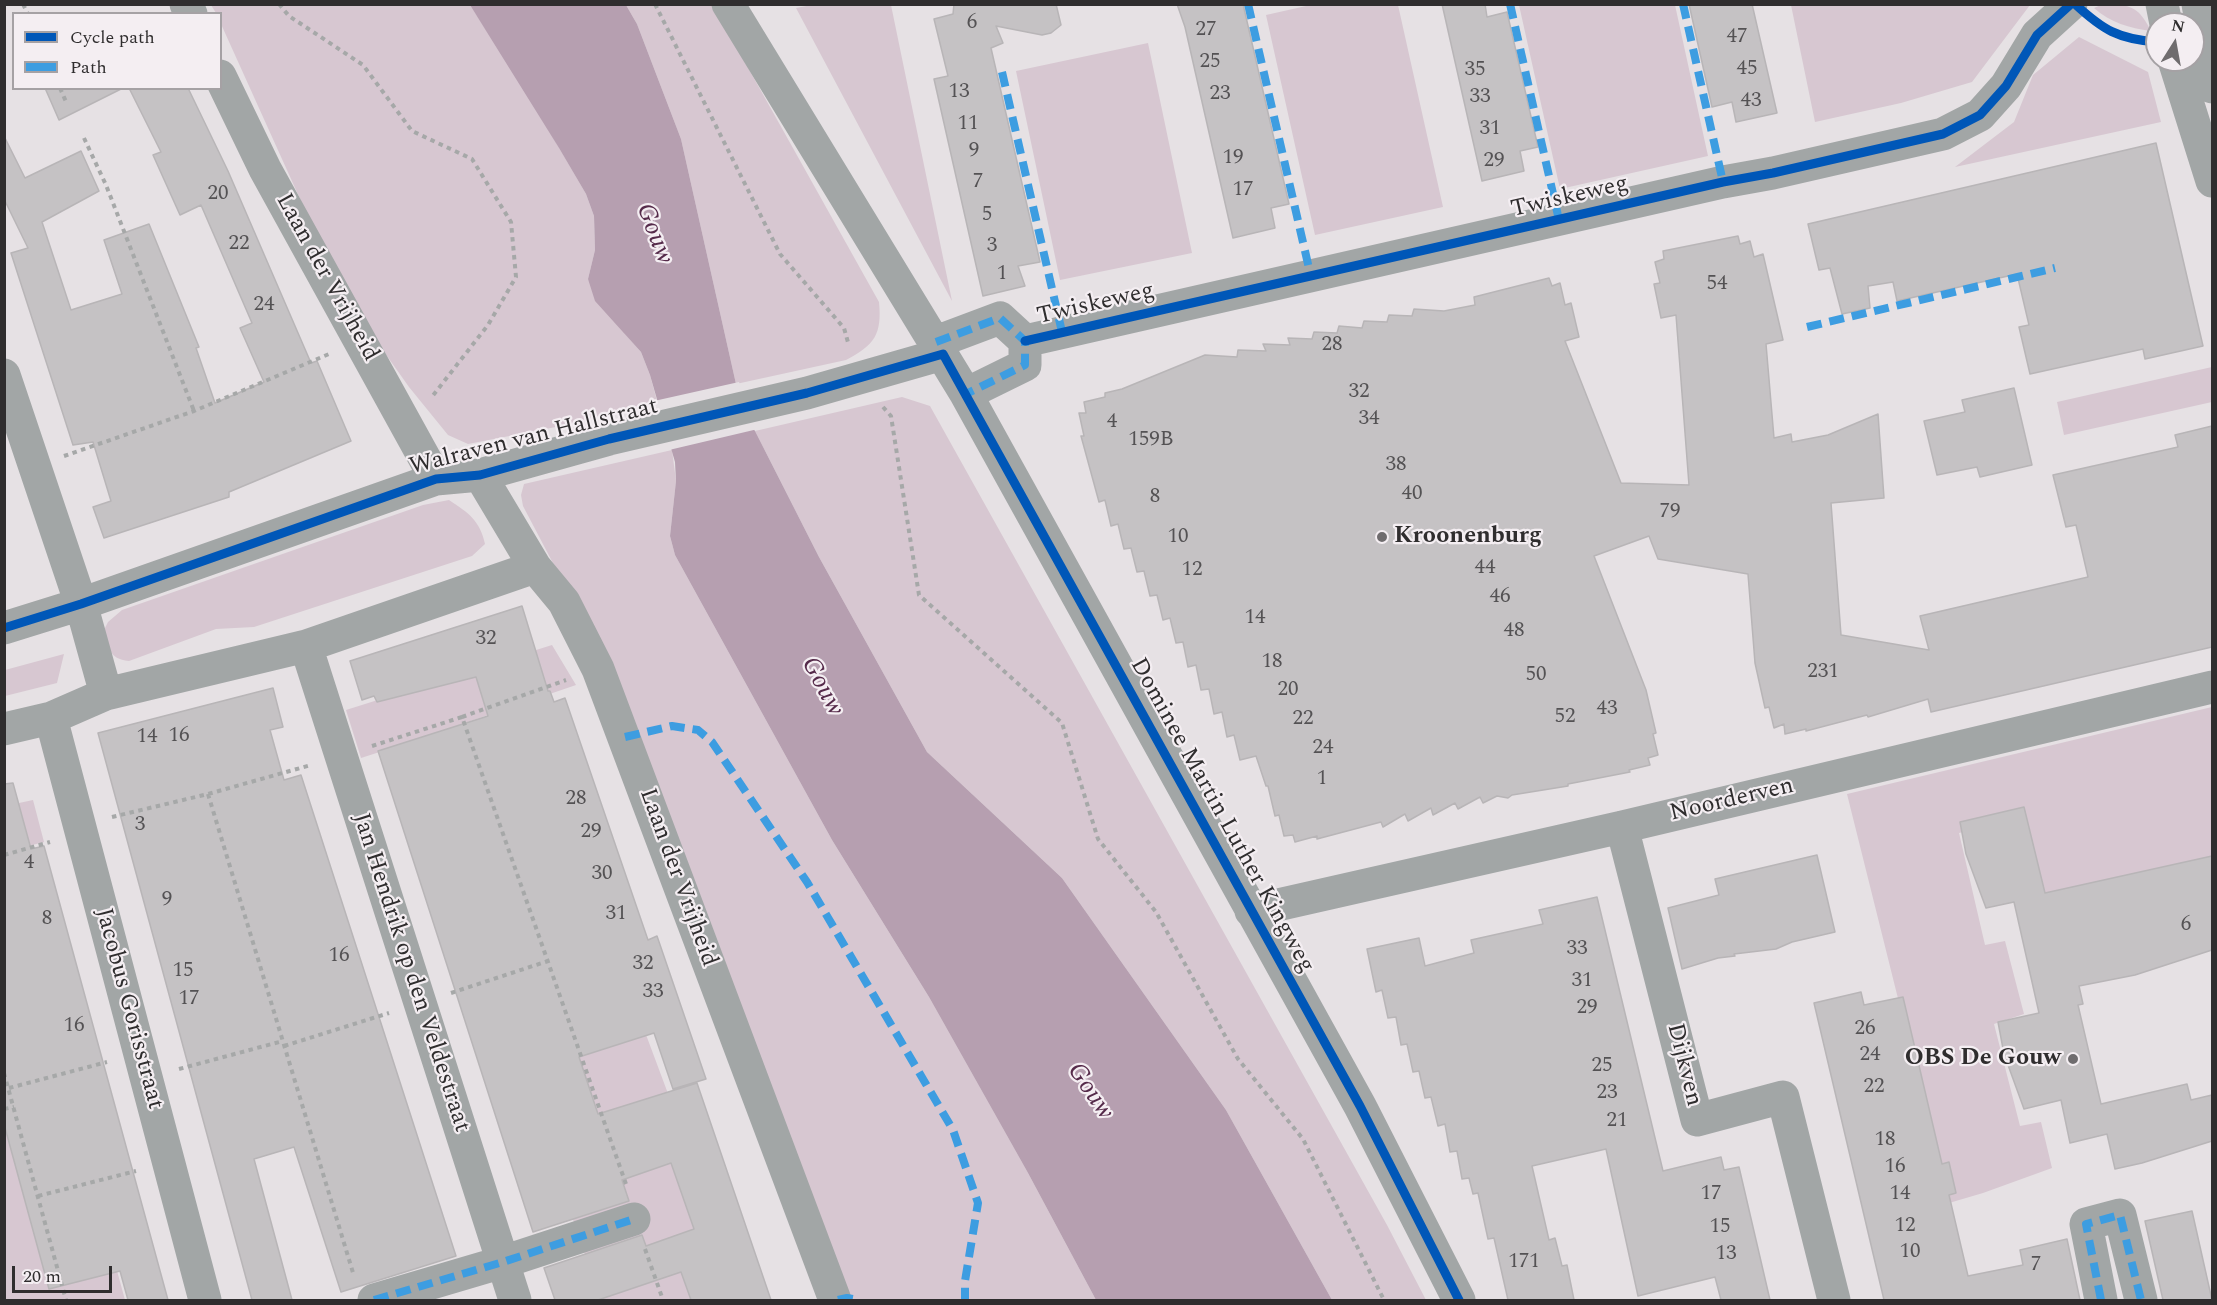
<!DOCTYPE html>
<style>
body{margin:0}
#map{position:relative;width:2217px;height:1305px;overflow:hidden;background:#e6e1e4;font-family:Spectral,serif}
canvas{display:block}
.frame{position:absolute;inset:0;border:6px solid #2f2d2e;pointer-events:none}
.legend{position:absolute;left:12px;top:12px;width:210px;height:78px;box-sizing:border-box;background:#f4eef2;border:2px solid #a5a1a4;margin:0;padding:8px 10px;list-style:none;font-size:18px;color:#2f2d2e}
.legend li{display:flex;align-items:center;gap:12px;height:30px}
.legend b{width:30px;border:2px solid #a5a1a4}
.north{position:absolute;left:2145px;top:12px;width:60px;height:60px;box-sizing:border-box;background:#f4eef2;border:2px solid #a5a1a4;border-radius:50%;rotate:11deg;font-size:16px;font-weight:700;line-height:24px;text-align:center;color:#2f2d2e}
.north::after{content:'';display:block;margin:auto;width:21px;height:27px;background:#6f6c6e;clip-path:polygon(50% 0,100% 100%,50% 72%,0 100%)}
.scale{position:absolute;left:12px;top:1266px;width:100px;height:27px;box-sizing:border-box;border:3px solid #2f2d2e;border-top:0;padding-left:8px;font-size:18px;line-height:21px;white-space:nowrap;color:#2f2d2e;-webkit-text-stroke:4px #f4eef2;paint-order:stroke}
</style>
<div id="map">
<canvas width="2217" height="1305"></canvas>
<div class="frame"></div>
<ul class="legend">
<li><b style="height:8px;background:#0057b8"></b>Cycle path</li>
<li><b style="height:8px;background:#3d9de1"></b>Path</li>
</ul>
<div class="north">N</div>
<div class="scale">20 m</div>
</div>
<script>
const ctx = document.querySelector('canvas').getContext('2d');
ctx.lineJoin = 'round';
function fill(path, color) { ctx.fillStyle = color; ctx.fill(path, 'evenodd'); }
function strokePath(path, color, width, dash) { ctx.strokeStyle = color; ctx.lineWidth = width; ctx.lineCap = dash ? 'butt' : 'round'; ctx.setLineDash(dash || []); ctx.stroke(path); }
function label(font, color, halo, rows, align = 'center') {
  ctx.font = font + ' Spectral,serif'; ctx.lineWidth = 4.5; ctx.setLineDash([]); ctx.textBaseline = 'middle'; ctx.strokeStyle = halo; ctx.fillStyle = color; for (const [text, x, y, turn = 0] of rows) {
    ctx.save(); ctx.translate(x, y); ctx.rotate((+turn || 0) * Math.PI / 180); ctx.textAlign = isNaN(turn) ? turn : align; if (halo) ctx.strokeText(text, 0, 0); ctx.fillText(text, 0, 0); ctx.restore();
  }
}
fill(new Path2D(`
 M817,4L891,5L952,301L796,8Z
 M1315,4L1398,5L1443,207L1315,235L1266,15Z
 M211,5H470L526,91L586,194L594,216L595,250L588,279L626,335L641,352L650,375L657,401L561,426L468,444L448,435L409,387L360,318L310,221L221,24L220,14L216,13Z
 M626,5H713L879,302C882,334 875,345 846,360L736,384L681,139L637,24Z
 M1519,5H1675L1708,156L1560,189Z
 M1791,5V4L2030,5L1972,82L1901,103L1815,122Z
 M2101,5C2129,4 2138,5 2151,31C2129,28 2111,23 2094,8Z
 M2079,37L2148,72L2161,122L1955,167L2014,122L2033,75Z
 M1148,43L1192,253L1060,280L1016,71Z
 M2212,367V402L2064,435L2057,402Z
 M902,397L930,406L1387,1225L1426,1300H1332L1226,1110L1062,878L927,752L819,557L755,431Z
 M672,450L676,481L670,536L675,555L832,840L929,997L1028,1173L1096,1300H841L586,626L523,506L521,495L524,484Z
 M449,500C469,513 480,521 485,544L472,556L254,627L216,629L129,661C108,659 109,647 104,630L108,622L122,610L423,505Z
 M552,645L576,685L459,725L469,756L548,772L745,1300H601L576,1229L506,1003L420,739L361,758L346,710Z
 M64,654L57,683L5,696V670Z
 M2212,707V899L2204,901L2024,899L2007,822L1959,833L1985,945L2005,941L2024,1014L1994,1024L2020,1126L2041,1122L2052,1168L1983,1193L1949,1203L1847,794Z
 M33,800L44,842L5,852V806Z
 M5,862L125,1300H5Z`), '#d7c7d1');
fill(new Path2D(`
 M470,5H626L637,24L681,139L736,384L748,422L755,431L819,557L927,752L1062,878L1226,1110L1332,1300H1096L1028,1173L929,997L832,840L675,555L670,536L676,481L675,462L650,375L641,352L595,301L588,279L595,250L594,216L586,194L559,148Z`), '#b69fb0');
fill(new Path2D(`
 M739,382L750,421L758,429L669,450L654,401Z`), '#e6e1e4');
const building = new Path2D(`
 M954,4H1056L1061,25L1051,33L1042,35L996,26L1003,43L991,48L1040,262L1018,266L1025,286L983,296L934,79L948,76L934,19L953,14Z
 M1177,4H1243L1289,204L1271,208L1275,228L1233,238L1185,27Z
 M1442,4H1485L1487,17L1507,12L1538,147L1520,151L1524,171L1482,181Z
 M1689,4H1752L1777,113L1736,122L1732,102L1712,107Z
 M45,88H123L59,120Z
 M129,88H188L228,171L311,363L317,361L351,441L229,492V497L104,538L93,507L111,501L93,442L73,445L11,253L28,248L4,199V136L25,178L81,151L99,191L42,222L71,310L122,294L104,240L149,224L199,347L196,348L215,403L264,382L240,328L252,323L201,205L180,215L153,155L161,152Z
 M2156,143L2203,346L2145,359L2143,349L2030,374L2019,327L2029,325L2017,274L1897,301L1893,282L1868,286L1870,308L1842,314L1830,268L1819,270L1808,224Z
 M1738,236L1740,244L1750,241L1754,257L1763,254L1783,340L1766,344L1774,438L1791,434L1792,442L1828,435L1878,414L1884,498L1831,503L1841,635L1929,650L1920,616L2088,577L2076,525L2066,527L2053,475L2178,447L2175,435L2212,426V647L1931,712L1928,699L1868,717L1867,715L1806,731V729L1785,734L1784,724L1774,728L1769,707L1765,708L1755,663L1748,574L1658,559L1649,536L1594,556L1646,690L1656,733L1653,734L1658,755L1648,758L1650,765L1629,770L1630,772L1568,784V786L1512,795L1508,798L1497,796L1483,803L1480,797L1458,809L1455,803L1433,815L1431,808L1408,821L1405,814L1383,827L1381,822L1317,839V836L1295,842L1293,835L1284,836L1279,815L1275,816L1268,786H1266L1256,756L1240,760L1234,735L1227,737L1222,712L1214,714L1209,689L1201,690L1196,665L1188,667L1183,642L1176,643L1170,618L1163,620L1157,595L1150,596L1144,571L1137,572L1131,548L1124,549L1118,524L1111,526L1105,500L1099,502L1081,436H1084L1079,413H1086L1084,402L1105,397V393L1122,389L1205,355L1237,357L1238,350L1266,351L1263,344L1290,345L1288,338L1312,339L1314,332L1337,333L1339,326L1362,328L1364,321L1387,322L1389,315L1412,316L1414,309L1444,311L1475,305L1474,297L1549,278L1552,286L1560,283L1565,305L1571,303L1579,337L1565,341L1621,483L1689,485L1676,315L1661,318L1654,284L1660,283L1655,262L1664,259L1663,251Z
 M2014,388L2032,465L1980,477L1977,467L1937,475L1924,421L1965,412L1962,400Z
 M522,606L548,691H550L554,702L565,698L648,940L657,936L706,1079L673,1089L654,1033L579,1057L598,1114L697,1083L771,1300H691L681,1272L598,1300H555L544,1268L642,1235L646,1246L694,1229L671,1163L622,1180L629,1201L533,1232L378,751L488,716L476,677L377,702L374,696L362,700L350,661Z
 M273,688L283,727L270,730L284,780L301,775L456,1256L341,1292L294,1147L254,1159L292,1300H252L98,733Z
 M13,783L31,849L44,846L168,1300H128L120,1271L49,1289L4,1124V784Z
 M2024,807L2045,893L2212,856V950L2135,975L2079,986L2083,1004L2078,1005L2101,1104L2187,1084L2191,1100L2212,1095V1141L2142,1163L2115,1169L2107,1134L2070,1143L2061,1100L2024,1109L2004,1054L1998,1022L2039,1013L2014,902L1986,908L1966,854L1960,822Z
 M1817,855L1835,932L1792,942L1776,949L1734,954L1735,956L1718,958L1682,969L1668,908L1719,895L1715,879Z
 M1597,897L1663,1171L1721,1157L1724,1170L1739,1167L1770,1300H1721L1715,1277L1638,1296L1606,1149L1532,1166L1549,1240L1555,1238L1562,1266L1567,1265L1574,1300H1508L1494,1238L1488,1239L1478,1193L1473,1194L1469,1178L1462,1179L1457,1151L1450,1152L1445,1124L1438,1126L1431,1097L1425,1098L1419,1071L1413,1072L1407,1044L1401,1045L1396,1017L1388,1018L1382,990L1376,992L1367,949L1419,938L1425,966L1474,953L1471,940L1543,924L1539,910Z
 M1861,992L1864,1005L1903,997L1942,1164L1949,1162L1956,1193L1949,1195L1968,1276L2023,1265L2020,1250L2067,1239L2080,1300H1884L1814,1003Z
 M2192,1211L2212,1300H2163L2145,1221Z`);
fill(building, '#c5c2c4');
strokePath(building, '#b8b5b7', 1.5);
strokePath(new Path2D(`
 M23,4L28,14
 M279,4L289,16L363,65L412,131L472,159L511,222L516,277L488,325L431,398
 M655,4L780,254L844,328L849,346
 M60,88L67,104
 M84,138L106,185L194,411
 M883,407L891,416L919,595L1062,723L1098,839L1156,912L1238,1059L1303,1139L1384,1300
 M64,456L194,411L329,354
 M462,717L566,680
 M372,746L462,717L627,1187
 M208,794L354,1276
 M112,817L208,794L311,765
 M4,855L50,842
 M451,993L548,961
 M284,1046L389,1013
 M179,1069L283,1041
 M4,1073L66,1300
 M9,1088L107,1062
 M4,1109L14,1107
 M38,1196L136,1171
 M645,1249L663,1300`), '#a6a8a8', 4, [4.5, 4.5]);
strokePath(new Path2D(`
 M186,4L191,14
 M728,4L966,394L1360,1106L1459,1300
 M2162,4L2166,24
 M2198,4L2212,87
 M2174,60L2212,181
 M220,76L265,169L436,479
 M1025,341L1723,182L1773,173L1943,134L1980,115L2006,86L2037,35L2071,4
 M936,342L1000,318L1025,341V365L966,394
 M4,375L81,604L106,694
 M480,475L535,567L564,602L598,669L835,1300
 M4,628L81,604L436,479L480,475L609,439L807,393L943,354
 M306,646L515,1300
 M51,718L205,1300
 M4,729L51,718L106,694L306,646L535,567
 M1622,827L1697,1120L1783,1097L1834,1300
 M1251,911L1622,827L2212,687
 M374,1300L503,1262L634,1219
 M2101,1300L2086,1224L2120,1215L2141,1300`), '#a2a6a6', 33);
strokePath(new Path2D(`
 M1248,4L1311,277
 M1510,4L1559,220
 M1683,4L1723,182
 M1002,72L1062,332
 M1807,327L2055,268
 M936,342L1000,318L1025,341V365L966,394
 M625,737L672,726L698,730L712,742L807,882L953,1130L978,1203L965,1281V1300
 M374,1300L503,1262L634,1219
 M838,1300L847,1298L858,1300
 M2101,1300L2086,1224L2120,1215L2141,1300`), '#3d9de1', 8, [15, 8]);
strokePath(new Path2D(`
 M2075,4C2103,30 2118,39 2157,42
 M1025,341L1723,182L1773,173L1943,134L1980,115L2006,86L2037,35L2071,4
 M4,628L81,604L436,479L480,475L609,439L807,393L943,354L1360,1106L1459,1300`), '#0057b8', 9);
for (const [x, y, r, color] of [
 [1382,537,6,"#6f6c6e"],
 [2073,1059,6,"#6f6c6e"]
]) { const dot = new Path2D(); dot.arc(x, y, r, 0, 2 * Math.PI); ctx.fillStyle = color; ctx.fill(dot); strokePath(dot, '#f4eef2', 2); }
label('21px', '#545254', null, [
 ["6",972,24],
 ["27",1206,31],
 ["47",1737,38],
 ["25",1210,63],
 ["45",1747,70],
 ["35",1475,71],
 ["13",959,93],
 ["23",1220,95],
 ["33",1480,98],
 ["43",1751,102],
 ["11",968,125],
 ["31",1490,130],
 ["9",974,152],
 ["19",1233,159],
 ["29",1494,162],
 ["7",978,183],
 ["17",1243,191],
 ["20",218,195],
 ["5",987,216],
 ["22",239,245],
 ["3",992,247],
 ["1",1002,275],
 ["54",1717,285],
 ["24",264,306],
 ["28",1332,346],
 ["32",1359,393],
 ["34",1369,420],
 ["4",1112,423],
 ["159B",1151,441],
 ["38",1396,466],
 ["40",1412,495],
 ["8",1155,498],
 ["79",1670,513],
 ["10",1178,538],
 ["44",1485,569],
 ["12",1192,571],
 ["46",1500,598],
 ["14",1255,619],
 ["48",1514,632],
 ["32",486,640],
 ["18",1272,663],
 ["231",1823,673],
 ["50",1536,676],
 ["20",1288,691],
 ["43",1607,710],
 ["52",1565,718],
 ["22",1303,720],
 ["16",179,737],
 ["14",147,738],
 ["24",1323,749],
 ["1",1322,780],
 ["28",576,800],
 ["3",140,826],
 ["29",591,833],
 ["4",29,864],
 ["30",602,875],
 ["9",167,901],
 ["31",616,915],
 ["8",47,920],
 ["6",2186,926],
 ["33",1577,950],
 ["16",339,957],
 ["32",643,965],
 ["15",183,972],
 ["31",1582,982],
 ["33",653,993],
 ["17",189,1000],
 ["29",1587,1009],
 ["16",74,1027],
 ["26",1865,1030],
 ["24",1870,1056],
 ["25",1602,1067],
 ["22",1874,1088],
 ["23",1607,1094],
 ["21",1617,1122],
 ["18",1885,1141],
 ["16",1895,1168],
 ["17",1711,1195],
 ["14",1900,1195],
 ["12",1905,1227],
 ["15",1720,1228],
 ["10",1910,1253],
 ["13",1726,1255],
 ["171",1524,1263],
 ["7",2036,1266]
]);
label('24px', '#2f2d2e', '#f4eef2', [
 ["Twiskeweg",1570,198,-13],
 ["Laan der Vrijheid",326,278,61],
 ["Twiskeweg",1096,305,-13],
 ["Walraven van Hallstraat",534,438,-14],
 ["Noorderven",1732,801,-13],
 ["Dominee Martin Luther Kingweg",1221,816,61],
 ["Laan der Vrijheid",677,878,70],
 ["Jan Hendrik op den Veldestraat",410,973,72],
 ["Jacobus Gorisstraat",128,1009,75],
 ["Dijkven",1683,1065,76]
]);
label('bold 24px', '#2f2d2e', '#f4eef2', [
 ["Kroonenburg",1394,537],
 ["OBS De Gouw",2061,1059,"right"]
], 'left');
label('italic 26px', '#552a4a', '#f4eef2', [
 ["Gouw",653,234,69],
 ["Gouw",821,687,62],
 ["Gouw",1089,1092,56]
]);
</script>
